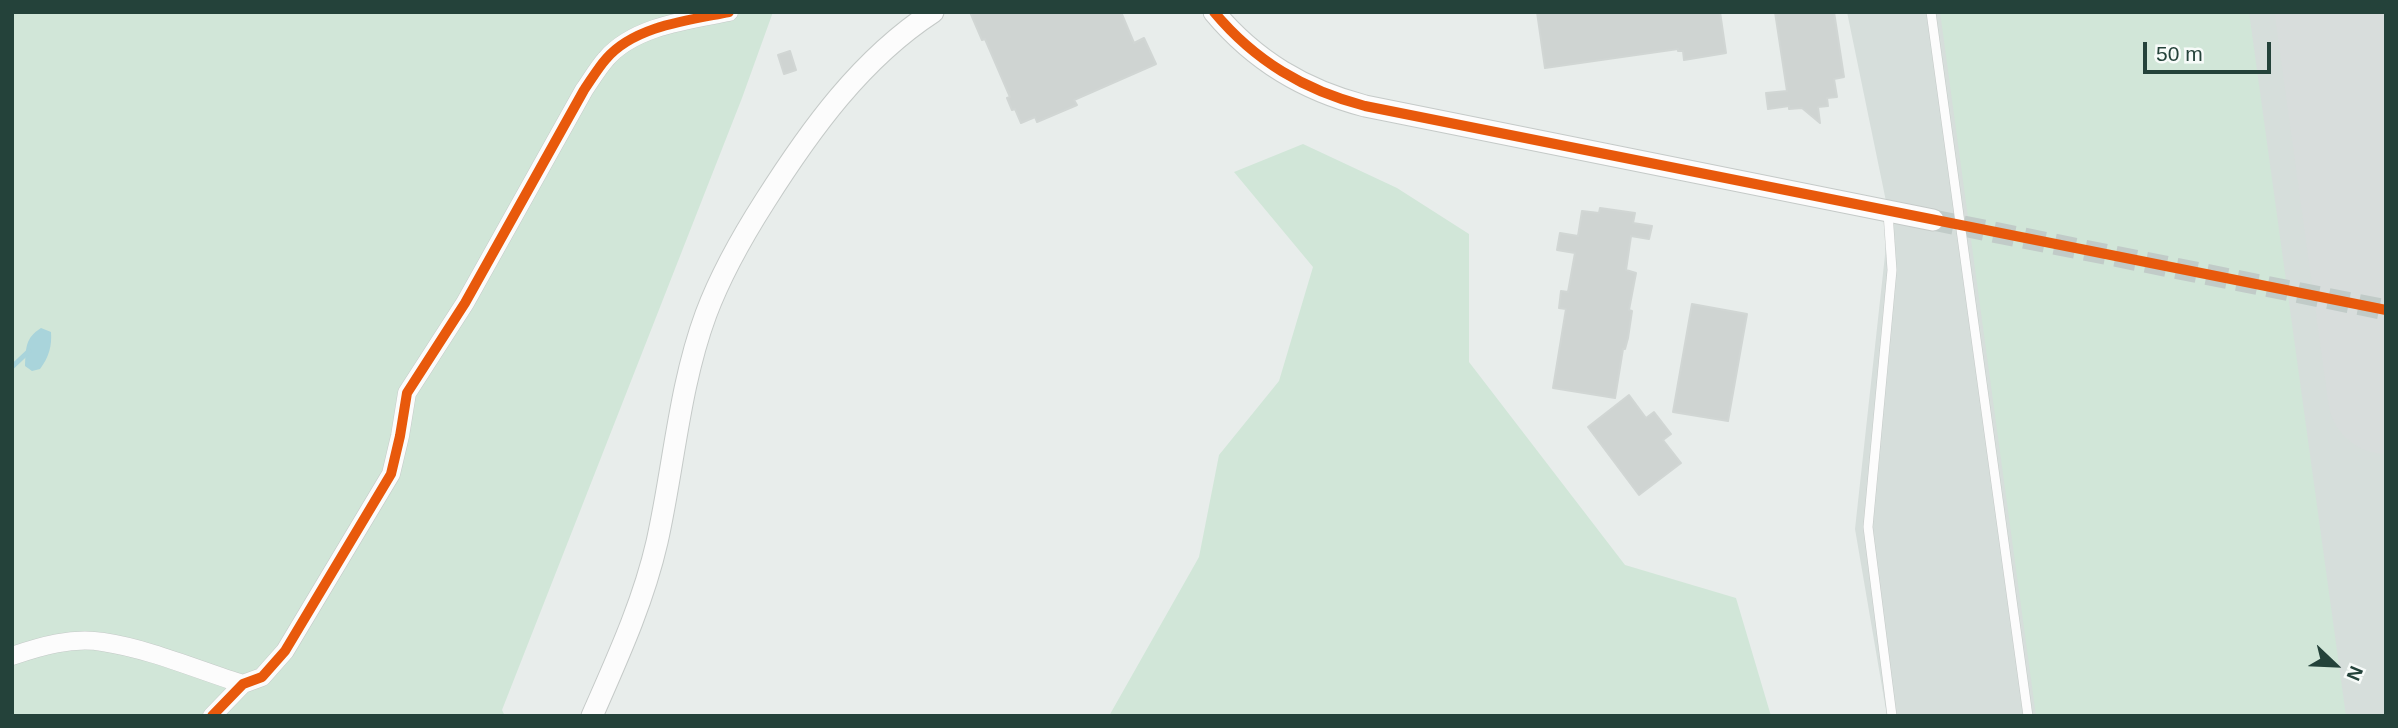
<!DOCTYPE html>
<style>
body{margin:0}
#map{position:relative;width:2398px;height:728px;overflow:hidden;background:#e8edeb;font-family:Arial,sans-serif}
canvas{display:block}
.frame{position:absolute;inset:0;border:14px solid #24423a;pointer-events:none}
.north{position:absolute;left:2300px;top:630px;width:70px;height:70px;-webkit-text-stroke:5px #f7fbf9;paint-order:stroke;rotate:113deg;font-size:19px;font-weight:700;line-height:28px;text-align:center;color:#24423a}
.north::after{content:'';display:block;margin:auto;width:24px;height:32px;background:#24423a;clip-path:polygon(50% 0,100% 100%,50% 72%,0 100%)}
.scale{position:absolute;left:2143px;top:42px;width:128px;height:32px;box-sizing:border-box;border:4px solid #24423a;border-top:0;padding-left:9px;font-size:21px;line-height:24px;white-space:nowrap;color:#24423a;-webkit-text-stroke:5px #f7fbf9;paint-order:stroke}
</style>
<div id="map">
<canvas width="2398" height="728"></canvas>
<div class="frame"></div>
<div class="north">N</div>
<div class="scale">50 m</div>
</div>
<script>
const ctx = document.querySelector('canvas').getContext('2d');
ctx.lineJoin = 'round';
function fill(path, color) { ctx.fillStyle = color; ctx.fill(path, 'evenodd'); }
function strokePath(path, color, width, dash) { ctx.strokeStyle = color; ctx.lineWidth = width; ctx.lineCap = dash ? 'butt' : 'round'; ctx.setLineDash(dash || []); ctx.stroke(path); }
fill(new Path2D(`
 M1847,12H2386V716H1887L1855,529L1886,246L1895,245Z`), '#d6dedb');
fill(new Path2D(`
 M12,12H773L742,98L502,710L505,716H12Z
 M1940,12H2249L2346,716H2036Z
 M1303,144L1397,188L1469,234V362L1625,565L1736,598L1771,716H1109L1199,557L1219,455L1279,381L1313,267L1234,172Z`), '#d1e6d8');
fill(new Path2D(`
 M41,328L51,332C52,346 49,357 40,369L32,371L25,366C26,348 25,338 41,328Z`), '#a9d4db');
strokePath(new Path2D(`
 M12,367L29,351`), '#a9d4db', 5);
strokePath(new Path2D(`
 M2335,12C2345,44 2359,75 2386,98
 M2374,313L2376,270L2386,233`), '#d8dddc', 46);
strokePath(new Path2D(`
 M2333,12L2386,396`), '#d8dddc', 116);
const building = new Path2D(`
 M970,12H1121L1134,43L1144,38L1156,64L1074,100L1077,105L1037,122L1035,117L1021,123L1015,109L1012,110L1007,98L1010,97L985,39L982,40Z
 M1537,12H1720L1726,53L1684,60L1683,51H1678V49L1545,68Z
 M1775,12H1834L1844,77L1834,79L1837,97L1827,98L1828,106L1818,107L1820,123L1802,108L1789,109V106L1768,109L1766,93L1787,91Z
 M790,51L796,70L784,74L778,55Z
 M1600,208L1635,213L1633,223L1652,226L1649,239L1631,236L1626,270L1636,273L1629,310L1632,311L1628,338L1625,349H1623L1615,398L1553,388L1566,309L1559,308L1561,291L1568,292L1575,253L1557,250L1560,233L1578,236L1582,211L1599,213Z
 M1692,304L1747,314L1728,421L1673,412Z
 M1629,395L1646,418L1654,412L1671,434L1663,440L1681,463L1639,495L1588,427Z`);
fill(building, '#cfd4d2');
strokePath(building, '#d1d6d4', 2);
strokePath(new Path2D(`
 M1933,220L2386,310`), '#c1cbc8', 21, [21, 10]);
const service = new Path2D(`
 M1931,12L2028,716
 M1888,213L1892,270L1868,527L1892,716`);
const minor = new Path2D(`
 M12,656C41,646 72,637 103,642C150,649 198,670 243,684
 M212,716L243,684L262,677L285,651L391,474L400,436L407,393L465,303L584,90C591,80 598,68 606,59C634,26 689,20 729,12`);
const tertiary = new Path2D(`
 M1214,12C1255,61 1304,90 1365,106L1933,220
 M592,716C617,659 643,603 657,542C674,466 679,387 706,314C721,274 742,237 765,201C810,130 861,59 933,12`);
strokePath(service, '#c5cac8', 10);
strokePath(minor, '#c5cac8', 19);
strokePath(tertiary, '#c5cac8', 23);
strokePath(service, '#fcfcfc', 9);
strokePath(minor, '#fcfcfc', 18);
strokePath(tertiary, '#fcfcfc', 21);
strokePath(new Path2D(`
 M1214,12C1255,61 1304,90 1365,106L2386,310
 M212,716L243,684L262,677L285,651L391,474L400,436L407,393L465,303L584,90C591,80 598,68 606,59C634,26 689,20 729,12`), '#e8590c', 10);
</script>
